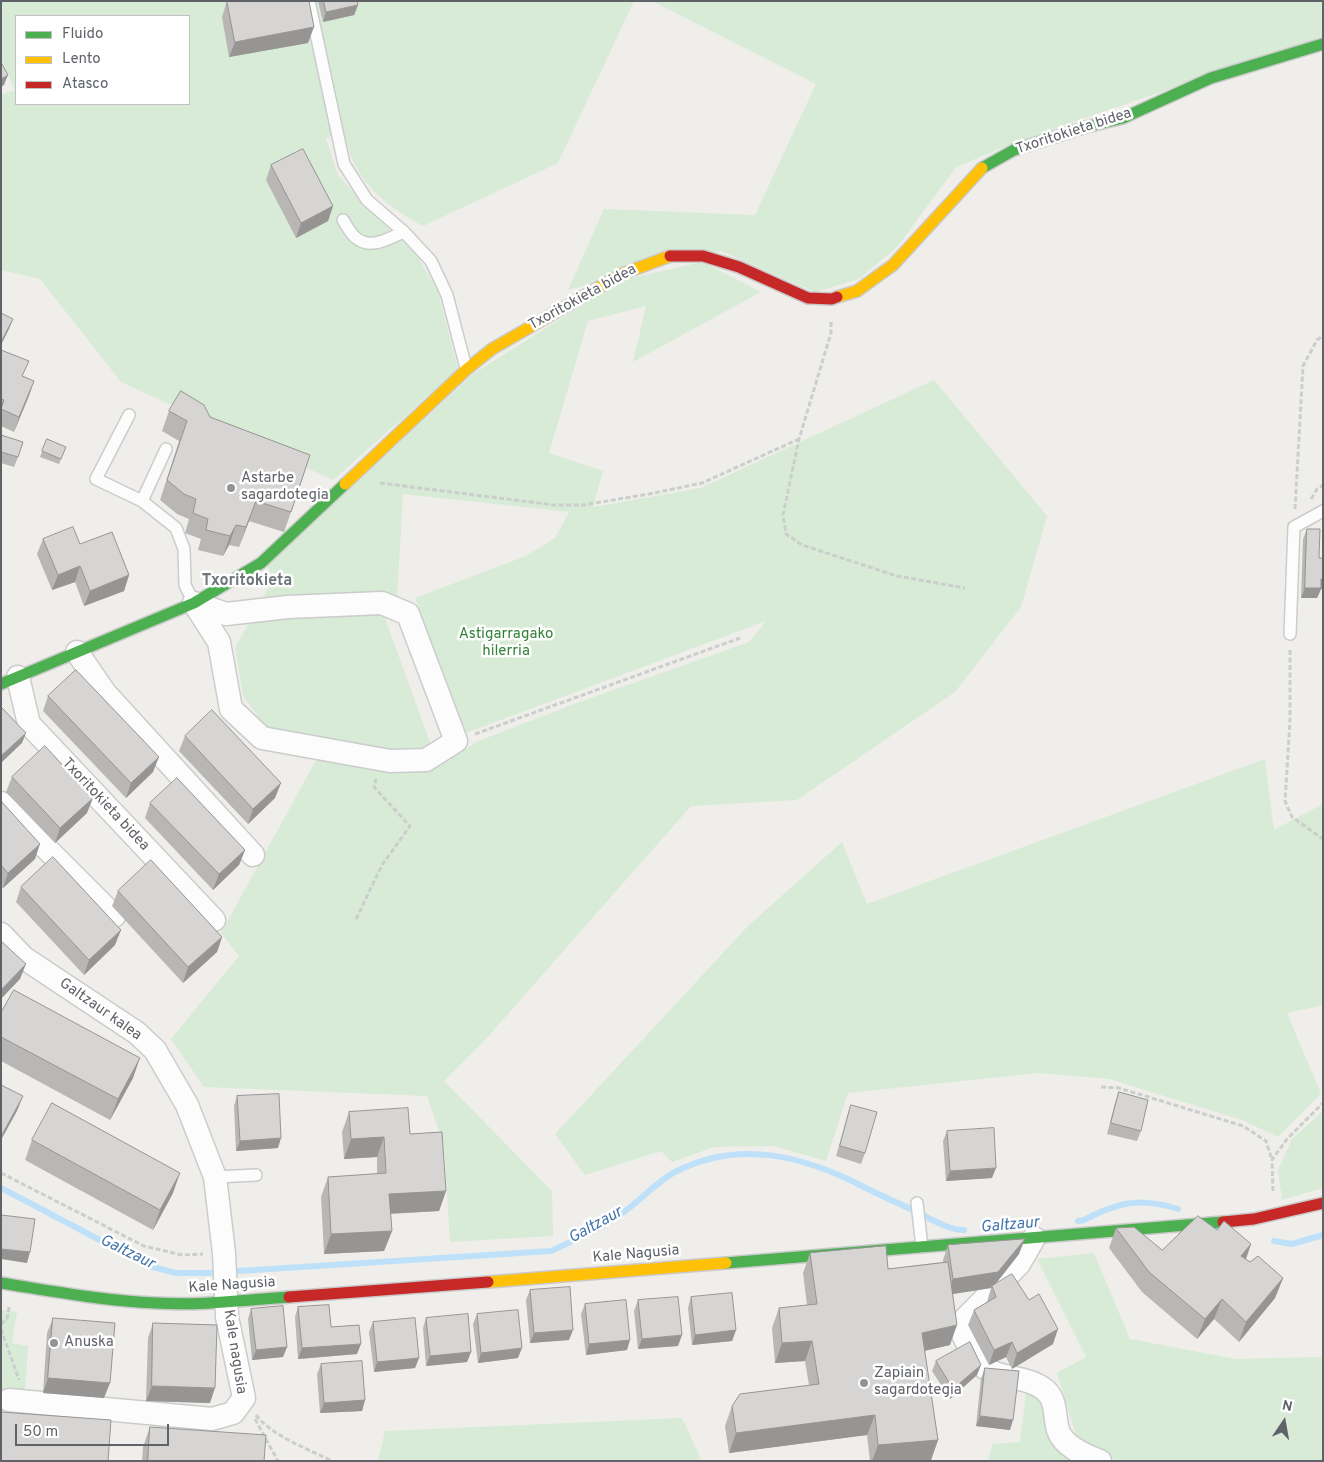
<!DOCTYPE html>
<style>
body{margin:0}
#map{position:relative;width:1324px;height:1462px;overflow:hidden;background:#efeeea;font-family:Overpass,sans-serif}
canvas{display:block}
.frame{position:absolute;inset:0;border:2px solid #5f6368;pointer-events:none}
.legend{position:absolute;left:15px;top:15px;width:175px;height:90px;box-sizing:border-box;background:#fff;border:1px solid #bfc1c3;margin:0;padding:6px 9px;list-style:none;font-size:15px;color:#5f6368}
.legend li{display:flex;align-items:center;gap:10px;height:25px}
.legend b{width:25px;border:1px solid #bfc1c3}
.north{position:absolute;left:1259px;top:1397px;width:50px;height:50px;-webkit-text-stroke:4px #fff;paint-order:stroke;rotate:12deg;font-size:14px;font-weight:700;line-height:20px;text-align:center;color:#5f6368}
.north::after{content:'';display:block;margin:auto;width:18px;height:22px;background:#5f6368;clip-path:polygon(50% 0,100% 100%,50% 72%,0 100%)}
.scale{position:absolute;left:15px;top:1424px;width:154px;height:22px;box-sizing:border-box;border:2px solid #5f6368;border-top:0;padding-left:6px;font-size:15px;line-height:18px;white-space:nowrap;color:#5f6368;-webkit-text-stroke:4px #fff;paint-order:stroke}
</style>
<div id="map">
<canvas width="1324" height="1462"></canvas>
<div class="frame"></div>
<ul class="legend">
<li><b style="height:6px;background:#4caf50"></b>Fluido</li>
<li><b style="height:6px;background:#ffc107"></b>Lento</li>
<li><b style="height:6px;background:#c62828"></b>Atasco</li>
</ul>
<div class="north">N</div>
<div class="scale">50 m</div>
</div>
<script>
const ctx = document.querySelector('canvas').getContext('2d');
ctx.lineJoin = 'round';
function fill(path, color) { ctx.fillStyle = color; ctx.fill(path, 'evenodd'); }
function strokePath(path, color, width, dash) { ctx.strokeStyle = color; ctx.lineWidth = width; ctx.lineCap = dash ? 'butt' : 'round'; ctx.setLineDash(dash || []); ctx.stroke(path); }
function label(font, color, halo, rows, align = 'center') {
  ctx.font = font + ' Overpass,sans-serif'; ctx.lineWidth = 5; ctx.setLineDash([]); ctx.textBaseline = 'middle'; ctx.strokeStyle = halo; ctx.fillStyle = color; for (const [text, x, y, turn = 0] of rows) {
    ctx.save(); ctx.translate(x, y); ctx.rotate((+turn || 0) * Math.PI / 180); ctx.textAlign = isNaN(turn) ? turn : align; if (halo) ctx.strokeText(text, 0, 0); ctx.fillText(text, 0, 0); ctx.restore();
  }
}
fill(new Path2D(`
 M1,1H634L558,163L423,226C395,211 369,193 354,163C348,153 346,140 342,129L326,139L338,175L373,214L416,254L438,291L458,369L333,480L121,382L40,279L1,270V95L15,90L1,59ZM16,16H189V104H16Z
 M652,1H1323V36L1016,142L956,167L898,246L859,279L815,292L721,251L568,290L604,209L755,215L816,84Z
 M702,262L761,292L633,362L646,306L588,321L549,453L603,471L593,507L701,488L934,380L1047,516L1021,607L955,692L797,800L691,806L485,1040L444,1081L552,1191L553,1236L450,1242L444,1145L427,1096L204,1087L171,1039L239,956L221,933L320,753L385,768L440,766L476,742L574,704L749,642L766,621L466,733L415,598L526,556L555,538L569,512L403,494L397,599L340,594L262,599L273,579L267,566L473,374L622,280Z
 M381,607L432,748L411,755L268,730L243,696L235,648L253,615Z
 M1265,759L1274,830L1323,804V1005L1287,1013L1321,1094L1278,1137L1242,1120L1109,1079L1038,1073L848,1093L826,1161L774,1146L714,1147L672,1162L661,1151L585,1175L555,1134L748,926L842,842L867,904Z
 M1323,1111V1188L1282,1200L1278,1170L1292,1139Z
 M1094,1253L1130,1339L1236,1359L1323,1357V1461H1120L1096,1452L1077,1438L1057,1373L1086,1357L1037,1259Z
 M1,1310L17,1312L12,1343L28,1346L24,1409L1,1407Z
 M1027,1386L1043,1392L1083,1461H988L992,1444L1020,1442Z
 M682,1418L702,1461H378L385,1431Z`), '#d8ebd6');
strokePath(new Path2D(`
 M1,1188L149,1266L176,1273H207L551,1251C575,1240 600,1229 621,1214C639,1202 656,1182 675,1172C734,1142 792,1153 850,1180C871,1191 893,1201 915,1211C929,1218 948,1230 964,1230
 M1078,1221L1084,1220C1118,1202 1140,1197 1178,1209
 M1274,1241L1292,1244L1323,1235`), '#bfe0f9', 6);
const lane = new Path2D(`
 M309,1L344,164L367,200L404,232L431,261L447,295L466,368
 M343,220C347,226 350,233 355,237C370,251 389,238 404,232
 M129,415L96,479L142,501
 M166,449L142,501L176,528L184,549L185,585L194,603
 M1290,634L1294,527L1323,511
 M215,1177L256,1175
 M917,1203L922,1247`);
const street = new Path2D(`
 M194,603L226,614L288,607L382,603L408,614L456,741L426,760L390,761L262,738L231,709L219,642Z
 M77,652L105,693L253,855
 M18,677L29,724L214,920
 M1,803L114,916
 M1,934L24,958L137,1033L155,1050L187,1105L215,1177L224,1253L227,1317L244,1398L233,1413L212,1419L9,1400
 M1034,1238L1019,1264L965,1319L962,1333C967,1342 976,1362 985,1368C1001,1380 1027,1375 1045,1390C1057,1400 1054,1416 1058,1430C1063,1446 1084,1455 1100,1461`);
const fast = new Path2D(`
 M982,168L1014,150L1086,127L1123,118L1211,78L1323,44
 M1,684L194,603L261,563L345,484
 M726,1263L1223,1222
 M1,1283C52,1291 104,1301 156,1303C200,1306 245,1300 289,1297`);
const slow = new Path2D(`
 M837,297L857,291L893,265L982,168
 M345,484L467,369L492,349L622,274L670,256
 M488,1282L726,1263`);
const jam = new Path2D(`
 M670,256H703L739,267L808,298L832,299L837,297
 M1223,1222L1254,1219L1323,1203
 M289,1297L488,1282`);
strokePath(lane, '#cbcccc', 14);
strokePath(street, '#cbcccc', 25);
strokePath(fast, '#cacacb', 14);
strokePath(slow, '#cacacb', 14);
strokePath(jam, '#cacacb', 14);
strokePath(new Path2D(`
 M831,322V333L799,439L783,515L786,534L802,545L897,576L965,588
 M380,483L554,505H583L649,494L702,483L799,439
 M1311,499L1317,489L1323,485
 M1295,509L1303,366L1317,340L1323,336
 M1290,650V721L1285,801L1292,817L1323,839
 M475,734L740,638
 M356,919L382,865L410,826L374,787L376,779
 M1101,1087L1119,1088L1243,1126L1266,1141L1272,1160
 M1,1173L144,1246L182,1255L203,1254
 M1273,1191L1272,1160L1287,1139L1323,1103
 M1,1324L7,1319L9,1307
 M1,1329L19,1380
 M256,1415C272,1436 308,1449 332,1461
 M255,1419L278,1461`), '#cacfcc', 3, [5, 2.5]);
strokePath(lane, '#fdfcfc', 11);
strokePath(street, '#fdfcfc', 22);
strokePath(fast, '#4caf50', 11);
strokePath(slow, '#ffc107', 11);
strokePath(jam, '#c62828', 11);
fill(new Path2D(`
 M227,1L308,43L229,57L222,17Z
 M318,1H357L358,5L354,15L323,22Z
 M271,165L333,206L328,221L296,238L266,180Z
 M1,350L23,376L34,381L14,432L1,426Z
 M169,411L210,417L291,512L284,532L249,521L239,547L229,545L223,556L198,550L201,539L185,533L189,519L177,514L160,500L179,441L162,431Z
 M1,435L18,457L14,467L1,463Z
 M47,439L66,447L59,464L40,457Z
 M1307,529L1319,558H1323V589H1321L1317,598H1301L1303,539Z
 M43,539L80,544L129,575L124,591L84,606L75,582L52,590L37,554Z
 M48,696L153,772L126,798L43,711Z
 M185,736L275,798L248,824L179,751Z
 M12,777L87,813L55,843L6,792Z
 M1,801L35,859L3,888L1,887Z
 M150,803L245,850L239,865L213,890L145,818Z
 M21,887L115,945L84,975L16,902Z
 M118,891L222,937L217,952L183,983L112,906Z
 M1,1013L133,1078L110,1120L1,1061Z
 M1119,1092L1141,1131L1137,1141L1107,1134L1115,1103Z
 M237,1096L278,1148L236,1151L234,1106Z
 M851,1105L865,1153L861,1164L836,1156Z
 M349,1112L410,1134L446,1191L439,1211L391,1214L392,1231L384,1251L324,1254L321,1197L328,1177L377,1174V1157L344,1159L342,1132Z
 M947,1131L992,1178L946,1181L943,1141Z
 M32,1140L173,1193L153,1230L25,1160Z
 M1116,1228L1162,1250L1217,1230L1251,1244L1246,1259L1250,1262L1283,1278L1275,1298L1239,1342L1214,1319L1197,1339L1142,1292L1109,1248Z
 M948,1245L1019,1254L995,1285L1053,1344L1012,1369L1006,1357L989,1365L968,1325L974,1310L987,1302L991,1288L952,1294L950,1345L924,1351L938,1440L931,1460L920,1461H870L867,1435L729,1453L725,1426L732,1406L809,1385L805,1361L775,1363L772,1328L779,1308L807,1305L803,1273L810,1253L888,1269L943,1262V1260Z
 M530,1290L569,1340L530,1343L526,1300Z
 M691,1297L736,1330L732,1341L692,1345L688,1308Z
 M638,1300L678,1346L638,1349L634,1311Z
 M585,1304L627,1350L586,1355L581,1314Z
 M298,1307L331,1327L357,1354L298,1359L295,1317Z
 M251,1309L287,1347L283,1357L252,1360L248,1319Z
 M477,1314L518,1358L478,1363L473,1324Z
 M53,1318L104,1398L43,1393L47,1333Z
 M426,1318L471,1352L467,1362L426,1366L423,1328Z
 M373,1322L419,1358L415,1368L374,1372L369,1332Z
 M153,1323L210,1403L146,1401L148,1338Z
 M936,1361L977,1375L950,1399L932,1371Z
 M321,1364L365,1400L362,1411L320,1413L317,1374Z
 M985,1368L1010,1430L976,1426L981,1378Z
 M150,1427L264,1461H142L143,1447Z`), '#b8b7b5');
fill(new Path2D(`
 M358,5L354,15L323,22L326,12Z
 M314,27L308,43L229,57L235,42Z
 M8,75L4,85L1,87V79Z
 M333,206L328,221L296,238L301,223Z
 M13,319L9,329L1,345V342Z
 M34,381L29,396L14,432L19,417Z
 M256,501L249,521L239,547L246,527Z
 M236,525L229,545L223,556L230,536Z
 M80,566L75,582L52,590L58,575Z
 M129,575L124,591L84,606L90,591Z
 M1321,579H1323V589H1321L1317,598H1301L1305,588Z
 M26,733L22,743L1,763V756Z
 M159,757L153,772L126,798L131,783Z
 M281,783L275,798L248,824L253,809Z
 M93,798L87,813L55,843L60,828Z
 M40,844L35,859L3,888L8,873Z
 M245,850L239,865L213,890L219,874Z
 M121,930L115,945L84,975L89,960Z
 M222,937L217,952L183,983L188,967Z
 M26,964L20,979L1,999V990Z
 M140,1058L133,1078L110,1120L118,1099Z
 M23,1096L17,1111L1,1140V1137L3,1133Z
 M384,1137L377,1157L344,1159L351,1139Z
 M281,1138L278,1148L236,1151L240,1141Z
 M996,1168L992,1178L946,1181L950,1171Z
 M180,1173L173,1193L153,1230L160,1210Z
 M446,1191L439,1211L382,1214L389,1194Z
 M392,1231L384,1251L324,1254L331,1234Z
 M1025,1239L1019,1254L992,1288V1286L991,1288L947,1295L953,1279Z
 M1251,1244L1244,1264L1241,1256Z
 M1,1249L30,1252L27,1263L1,1259Z
 M1283,1278L1275,1298L1239,1342L1246,1322Z
 M1222,1299L1214,1319L1197,1339L1205,1319Z
 M957,1325L950,1345L915,1353L922,1333Z
 M1058,1329L1053,1344L1012,1369L1017,1353Z
 M573,1330L569,1340L530,1343L534,1333Z
 M736,1330L732,1341L692,1345L695,1335Z
 M682,1335L678,1346L638,1349L642,1339Z
 M630,1340L627,1350L586,1355L589,1344Z
 M812,1341L805,1361L775,1363L782,1343Z
 M1012,1342L1006,1357L989,1365L994,1350Z
 M361,1344L357,1354L298,1359L302,1348Z
 M287,1347L283,1357L252,1360L256,1350Z
 M522,1348L518,1358L478,1363L481,1353Z
 M471,1352L467,1362L426,1366L430,1356Z
 M419,1358L415,1368L374,1372L377,1362Z
 M981,1365L977,1375L950,1399L953,1389Z
 M48,1378L110,1383L104,1398L43,1393Z
 M152,1386L215,1388L210,1403L146,1401Z
 M365,1400L362,1411L320,1413L324,1403Z
 M875,1415L867,1435L729,1453L736,1433Z
 M980,1416L1013,1420L1010,1430L976,1426Z
 M938,1440L931,1460L920,1461H872L878,1445Z`), '#969594');
const building = new Path2D(`
 M227,1H309L314,27L235,42Z
 M324,1H357L358,5L326,12Z
 M1,62L8,75L1,79Z
 M303,149L333,206L301,223L271,165Z
 M1,313L13,319L1,342Z
 M1,350L29,361L22,376L34,381L19,417L1,409L4,400L1,399Z
 M181,391L204,405L210,417L310,455L291,512L256,501L246,527L236,525L230,536L206,530L208,519L193,513L196,499L184,494L167,480L187,421L169,411Z
 M1,435L23,442L18,457L1,452Z
 M47,439L66,447L61,459L42,451Z
 M73,527L80,544L112,532L129,575L90,591L80,566L58,575L43,539Z
 M1307,529H1320L1319,558H1323V579H1321V588H1305Z
 M76,670L159,757L131,783L48,696Z
 M1,707L26,733L1,756Z
 M212,710L281,783L253,809L185,736Z
 M45,746L93,798L60,828L12,777Z
 M177,778L245,850L219,874L150,803Z
 M1,801L40,844L8,873L1,865Z
 M53,857L121,930L89,960L21,887Z
 M151,860L222,937L188,967L118,891Z
 M1,941L26,964L1,990Z
 M14,990L140,1058L118,1099L1,1037V1013Z
 M1,1085L23,1096L3,1133L1,1132Z
 M1119,1092L1148,1100L1141,1131L1111,1123Z
 M279,1094L281,1138L240,1141L237,1096Z
 M52,1103L180,1173L160,1210L32,1140Z
 M851,1105L877,1112L865,1153L840,1146Z
 M408,1108L410,1134L442,1132L446,1191L389,1194L392,1231L331,1234L328,1177L386,1173L384,1137L351,1139L349,1112Z
 M994,1128L996,1168L950,1171L947,1131Z
 M1,1215L35,1219L30,1252L1,1249Z
 M1198,1216L1217,1230L1224,1221L1251,1244L1241,1256L1250,1262L1258,1256L1283,1278L1246,1322L1222,1299L1205,1319L1149,1272L1116,1228L1134,1227L1162,1250Z
 M1025,1239L998,1272L953,1279L948,1245Z
 M886,1246L888,1269L948,1262L957,1325L922,1333L938,1440L878,1445L875,1415L736,1433L732,1406L740,1394L819,1384L812,1341L782,1343L779,1308L817,1304L810,1253Z
 M1012,1274L1029,1300L1039,1294L1058,1329L1017,1353L1012,1342L994,1350L974,1310L996,1297L992,1286Z
 M570,1287L573,1330L534,1333L530,1290Z
 M732,1293L736,1330L695,1335L691,1297Z
 M678,1297L682,1335L642,1339L638,1300Z
 M626,1300L630,1340L589,1344L585,1304Z
 M329,1305L331,1327L359,1325L361,1344L302,1348L298,1307Z
 M283,1306L287,1347L256,1350L251,1309Z
 M518,1310L522,1348L481,1353L477,1314Z
 M468,1314L471,1352L430,1356L426,1318Z
 M53,1318L115,1323L110,1383L48,1378Z
 M415,1318L419,1358L377,1362L373,1322Z
 M153,1323L217,1325L215,1388L152,1386Z
 M970,1342L981,1365L953,1389L936,1361Z
 M362,1361L365,1400L324,1403L321,1364Z
 M985,1368L1019,1371L1013,1420L980,1416Z
 M1,1412L111,1420L108,1461H1Z
 M150,1427L266,1435L264,1461H148Z`);
fill(building, '#d6d5d3');
strokePath(building, '#969594', 1);
for (const [x, y, r, color] of [
 [231,488,5,"#919496"],
 [54,1343,5,"#919496"],
 [864,1383,5,"#919496"]
]) { const dot = new Path2D(); dot.arc(x, y, r, 0, 2 * Math.PI); ctx.fillStyle = color; ctx.fill(dot); strokePath(dot, '#fff', 2); }
label('15px', '#5f6368', '#fff', [
 ["Txoritokieta bidea",1074,132,-18],
 ["Txoritokieta bidea",583,298,-29],
 ["Txoritokieta bidea",105,805,47],
 ["Galtzaur kalea",100,1010,35],
 ["Kale Nagusia",636,1255,-5],
 ["Kale Nagusia",232,1286,-4],
 ["Kale nagusia",234,1352,81]
]);
label('15px', '#5f6368', '#fff', [
 ["Astarbe",241,479],
 ["sagardotegia",241,496],
 ["Anuska",64,1343],
 ["Zapiain",874,1374],
 ["sagardotegia",874,1391]
], 'left');
label('15px', '#348238', '#fff', [
 ["Astigarragako",506,635],
 ["hilerria",506,652]
]);
label('bold 16px', '#70757a', '#fff', [
 ["Txoritokieta",247,582]
]);
label('italic 16px', '#4174aa', '#fff', [
 ["Galtzaur",596,1226,-29],
 ["Galtzaur",1010,1226,-5],
 ["Galtzaur",127,1253,26]
]);
</script>
